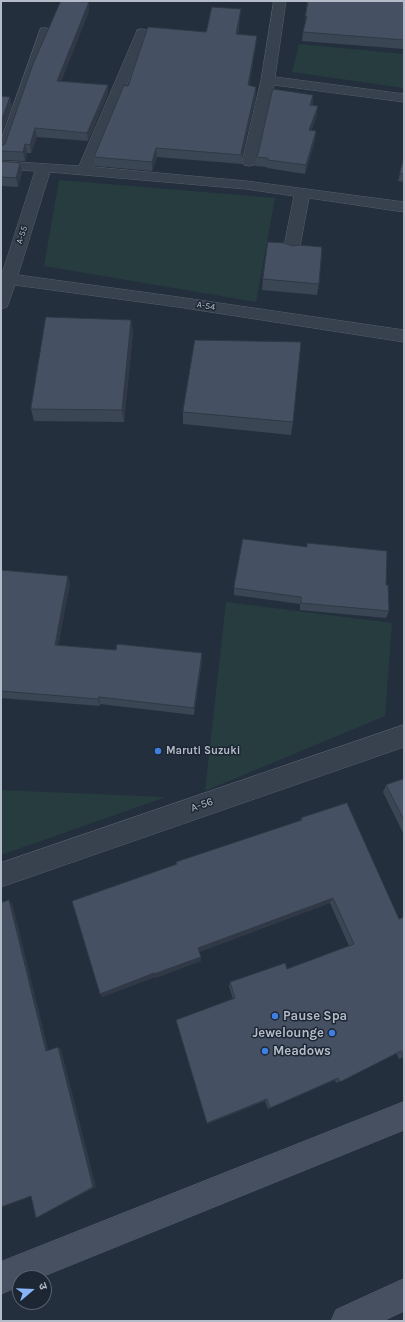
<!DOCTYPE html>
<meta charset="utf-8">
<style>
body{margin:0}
#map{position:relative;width:405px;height:1322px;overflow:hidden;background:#242f3e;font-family:Karla,"Noto Sans Devanagari",sans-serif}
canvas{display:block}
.frame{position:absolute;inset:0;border:2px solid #b4bcc9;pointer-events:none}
.north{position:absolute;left:12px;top:1270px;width:40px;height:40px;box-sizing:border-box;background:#1d2633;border:1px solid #59626f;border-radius:50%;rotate:71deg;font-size:11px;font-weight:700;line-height:16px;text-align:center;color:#b4bcc9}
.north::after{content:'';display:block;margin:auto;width:14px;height:18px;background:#8ab4f8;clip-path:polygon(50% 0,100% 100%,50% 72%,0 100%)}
</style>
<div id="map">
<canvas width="405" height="1322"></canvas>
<div class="frame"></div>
<div class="north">उ</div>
</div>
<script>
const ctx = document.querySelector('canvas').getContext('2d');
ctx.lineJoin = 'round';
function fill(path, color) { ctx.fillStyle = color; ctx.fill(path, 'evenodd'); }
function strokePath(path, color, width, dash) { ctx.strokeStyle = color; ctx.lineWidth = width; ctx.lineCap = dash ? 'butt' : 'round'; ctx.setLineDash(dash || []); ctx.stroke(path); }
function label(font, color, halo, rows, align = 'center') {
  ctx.font = font + ' Karla,sans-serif'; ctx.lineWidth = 3; ctx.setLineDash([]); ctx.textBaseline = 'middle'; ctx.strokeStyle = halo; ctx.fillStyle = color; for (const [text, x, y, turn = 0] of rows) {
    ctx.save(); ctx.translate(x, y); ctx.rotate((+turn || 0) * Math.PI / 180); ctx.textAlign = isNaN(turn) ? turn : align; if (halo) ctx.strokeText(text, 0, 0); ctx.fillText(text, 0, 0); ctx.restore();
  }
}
fill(new Path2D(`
 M299,44L404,54V88L292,72Z
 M59,180L275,198L256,302L44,266Z
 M226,602L392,623L385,716L205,791Z
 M1,790L166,797L1,855Z`), '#263c3f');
const lane = new Path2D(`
 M41,28H47L48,30L5,152L1,155V140Z`);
const street = new Path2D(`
 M274,1H286L275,77L404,94V102L274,85L256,162L254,165L249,166L244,165L242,162L261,80Z
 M142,29L147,30L148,33L93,167L246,181L404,202V212L309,198L299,251L297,255L291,256L285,255L283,251L294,196L246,189L50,172L18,275L178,297L404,330V342L178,307L15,285L7,307L1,309V277L35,171L1,169V161L79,166L136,33L137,30Z
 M404,725V747L1,887V863Z`);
const secondary = new Path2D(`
 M404,1102V1130L39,1278H20V1286L1,1294V1262Z
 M404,1279V1311L383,1321H331L336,1310Z`);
strokePath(lane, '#565f6c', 1);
strokePath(street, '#565f6c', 1);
strokePath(secondary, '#565f6c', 1);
fill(lane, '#38414e');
fill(street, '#38414e');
fill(secondary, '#465061');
fill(new Path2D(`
 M307,1H404V49L302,41L303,32L305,24Z
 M89,11L61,81L108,85V93L88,141L37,137L31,153H27L25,161L1,160V146L5,144Z
 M240,18L238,35L256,45L249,86L256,96L242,155V164L157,157L152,171L95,166L94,157L128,86L206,32Z
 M313,104L312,105L317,114L311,131H316L315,140L305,174L267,168V167L255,166L256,157Z
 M404,158V182L398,181Z
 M1,161L22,172L18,187L1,186Z
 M263,279L319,284L317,295L262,290Z
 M131,320L133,333L124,422L34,421L31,409Z
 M183,412L293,422L291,435L183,424Z
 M307,543L386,585L389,611L386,618L300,610V604L234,595V588L307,547Z
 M1,570L70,584L58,645L202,661L194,715L100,704V706L1,698Z
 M404,779V835L383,792L386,785Z
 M301,818L404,1057L399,1059L396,1053L336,1083L335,1080L268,1109L265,1101L207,1124L176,1020L233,999L229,986L230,982L287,969L349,946L330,903L199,952L201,961L155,978V977L102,997L177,864L176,862L300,821Z`), '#3b4654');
fill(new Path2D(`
 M89,2V11L58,90L57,81Z
 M241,9L240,18L236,43V34Z
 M257,36L256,45L248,94V85Z
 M108,85V93L88,141L87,133Z
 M256,87V96L242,155L241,153Z
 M313,95V104L309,113L310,105Z
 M10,97L12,106L1,136V122Z
 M318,106L317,114L308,139L309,130Z
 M35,128L37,137L31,153L30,145Z
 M316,131L315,140L305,174L306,165Z
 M25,144L27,153L25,161L23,152Z
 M156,148L157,157L152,171V162Z
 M20,163L22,172L18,187L16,178Z
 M131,320L133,333L124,422L122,410Z
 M68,576L70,584L57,652L55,645Z
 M202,653V661L194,715V708Z
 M99,697L100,704V706L98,699Z
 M333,898L330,903L198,952V948Z
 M9,900L13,906L49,1053L46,1051Z
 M201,957V961L155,978L154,974Z
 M154,973L155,977L102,997L100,994Z
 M58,1047L61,1049L96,1187L40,1216L36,1218Z
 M338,1078L335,1080L268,1109L270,1108Z
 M267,1099L265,1101L207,1124V1123Z
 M35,1195L1,1208V1207L31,1196Z`), '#303945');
const building = new Path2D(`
 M61,1L89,2L57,81L108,85L87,133L35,128L30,145L25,144L23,152L1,151V146L5,144L33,64Z
 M307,1H404V40L303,32L307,16H305L308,3H307Z
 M212,7L241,9L236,34L257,36L248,85L256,87L241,153L242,155L156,148L152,162L94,157L124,85L128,86L148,27L206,32Z
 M273,89L313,95L310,105L318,106L309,130L316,131L306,165L268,160V158L256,157L258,154Z
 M1,96L10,97L1,122Z
 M404,158V174L400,173Z
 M1,161L20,163L16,178L1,177Z
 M268,242L284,243L292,246L299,245L322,247L319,284L263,279Z
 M46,317L131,320L122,410L31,409Z
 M195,340L301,342L293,422L183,412Z
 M243,539L307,547V543L387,551L386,585H388L389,611L301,603V597L234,588Z
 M1,570L68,576L55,645L116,650L117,644L202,653L194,708L99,697L98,699L1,691Z
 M404,779V820L386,785Z
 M347,803L399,919L404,917V1057L401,1051L340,1082L338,1078L270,1108L267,1099L207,1123L176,1020L235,998L230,982L285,963L287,969L354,944L333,898L198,948L201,957L154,974V973L100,994L72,901L177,864L176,862L302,820L301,818Z
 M9,900L46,1051L58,1047L93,1187L36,1218L31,1196L1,1207V903Z`);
fill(building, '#455162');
strokePath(building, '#303945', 1);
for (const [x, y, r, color] of [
 [158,751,4,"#3f7fe0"],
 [275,1016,4,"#3f7fe0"],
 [332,1033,4,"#3f7fe0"],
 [265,1051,4,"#3f7fe0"]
]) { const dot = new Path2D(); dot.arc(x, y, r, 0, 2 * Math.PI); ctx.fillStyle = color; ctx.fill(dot); strokePath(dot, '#1d2633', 1.5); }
label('9px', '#b4bcc9', '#1d2633', [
 ["A-55",22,235,-72],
 ["A-54",206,306,9]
]);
label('bold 11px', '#b4bcc9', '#1d2633', [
 ["Maruti Suzuki",166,751]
], 'left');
label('11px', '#b4bcc9', '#1d2633', [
 ["A-56",202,805,-19]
]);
label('bold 13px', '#b4bcc9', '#1d2633', [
 ["Pause Spa",283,1016],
 ["Jewelounge",324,1033,"right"],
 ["Meadows",273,1051]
], 'left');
</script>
